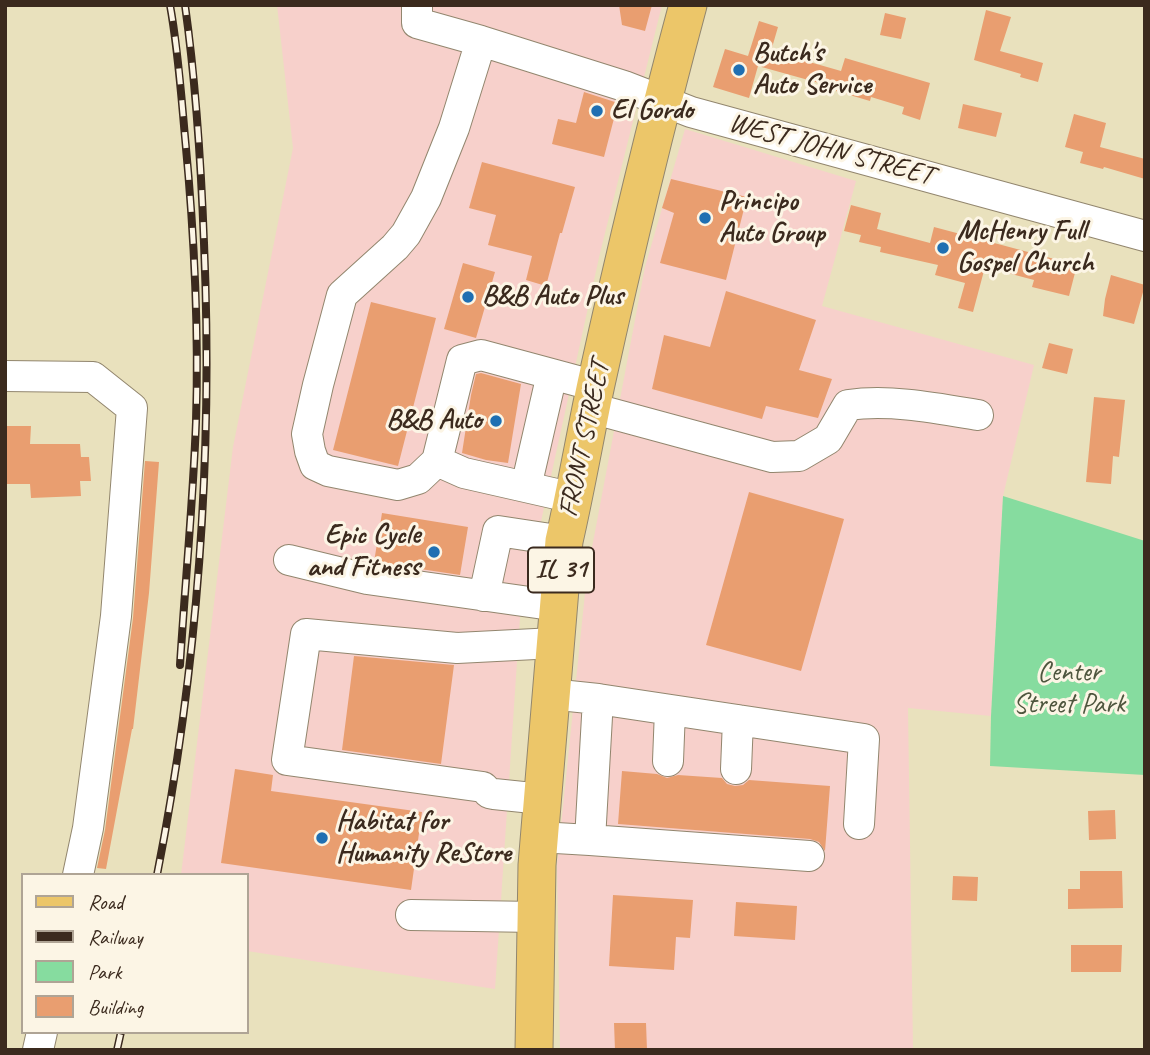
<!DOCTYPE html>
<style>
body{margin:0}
#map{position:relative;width:1150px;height:1055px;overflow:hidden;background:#e9e1bd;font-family:Caveat,sans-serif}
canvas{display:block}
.frame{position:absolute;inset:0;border:7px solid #3b2a1e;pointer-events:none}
.legend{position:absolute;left:21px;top:873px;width:228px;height:161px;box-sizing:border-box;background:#fcf5e5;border:2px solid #afa495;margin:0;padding:9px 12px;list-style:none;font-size:21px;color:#3b2a1e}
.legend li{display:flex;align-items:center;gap:14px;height:35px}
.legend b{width:35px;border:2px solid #afa495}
</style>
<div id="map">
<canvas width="1150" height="1055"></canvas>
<div class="frame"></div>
<ul class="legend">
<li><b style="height:9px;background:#ecc669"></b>Road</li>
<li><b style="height:9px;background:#3b2a1e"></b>Railway</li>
<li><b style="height:19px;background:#86dc9f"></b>Park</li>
<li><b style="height:19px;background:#e99e70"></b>Building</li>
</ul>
</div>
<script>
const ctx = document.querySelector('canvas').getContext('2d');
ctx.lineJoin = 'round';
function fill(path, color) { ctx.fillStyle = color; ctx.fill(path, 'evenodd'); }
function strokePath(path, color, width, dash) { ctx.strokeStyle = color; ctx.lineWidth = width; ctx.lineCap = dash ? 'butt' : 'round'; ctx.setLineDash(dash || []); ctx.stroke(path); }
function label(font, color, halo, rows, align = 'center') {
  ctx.font = font + ' Caveat,sans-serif'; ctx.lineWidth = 6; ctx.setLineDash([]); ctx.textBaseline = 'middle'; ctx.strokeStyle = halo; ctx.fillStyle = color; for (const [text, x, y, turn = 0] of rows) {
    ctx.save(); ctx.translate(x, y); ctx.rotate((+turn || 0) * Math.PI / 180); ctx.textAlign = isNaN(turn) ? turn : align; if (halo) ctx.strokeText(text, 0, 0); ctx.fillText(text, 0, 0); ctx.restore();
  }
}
fill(new Path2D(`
 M277,5H662L600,253L520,617L495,989L247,951V875H181L233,447L293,148Z
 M685,129L856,181L822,306L1034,365L1003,496L991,716L908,708L913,1050H560L557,865L587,574L645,267Z`), '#f7d0cb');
fill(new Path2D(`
 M1003,496L1145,541V775L990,766L991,716Z`), '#86dc9f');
fill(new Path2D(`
 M619,5H652L645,31L622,25Z
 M986,10L1011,17L1000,51L1043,63L1038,82L1020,77L1021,74L974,60Z
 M885,13L906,18L901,39L880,35Z
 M759,21L778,27L771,51L841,71L845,58L930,83L920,120L902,114L904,107L871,97L870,101L836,91L837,88L758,66L749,98L713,87L725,49L748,56Z
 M584,92L618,103L604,157L552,144L558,119L576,123Z
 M963,104L1002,113L996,137L958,128Z
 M1074,114L1106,123L1100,147L1145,159V179L1104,167L1103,169L1080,163L1083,152L1065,147Z
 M482,162L575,187L562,233H560L546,286L526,280L532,256L488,245L496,215L469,208Z
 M671,179L747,197L726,280L660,263L674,213L662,208Z
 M851,205L881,213L877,229L930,243L934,227L1077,265L1069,296L1032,287L1034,280L985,267L973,312L958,308L965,283L935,275L938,265L880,252L881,247L859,242L861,235L844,231Z
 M463,263L495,272L476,338L444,329Z
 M1111,275L1145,285L1134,324L1103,316L1105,299Z
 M726,291L816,320L799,370L832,379L818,418L766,406L762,419L652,389L664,335L710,347Z
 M371,302L436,318L398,466L333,450Z
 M1049,343L1073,349L1067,374L1042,368Z
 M481,373L521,384L508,463L486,460L462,453L471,395L476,374Z
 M1094,397L1125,400L1119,457L1113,456L1111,484L1086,482Z
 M5,426H31L30,444H80L81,457H89L91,481H80L81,496L31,498L30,484H5Z
 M145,461L159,462L149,593L133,729H132L106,869L97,868L105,830L133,618Z
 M749,492L844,519L801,671L706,645Z
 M382,513L468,527L460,575L374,562Z
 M354,656L454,665L441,764L342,750Z
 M235,769L273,775L271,791L422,812L411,890L221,863Z
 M622,771L657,774L667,778L678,775L722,778L727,784L735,786L743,785L749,780L830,786L825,851L819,842L810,839L618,824Z
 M1115,810L1116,839L1089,840L1088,811Z
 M1080,871H1122L1123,908L1068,909V889H1080Z
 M953,876L978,877L977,901L952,900Z
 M613,895L693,900L690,938L676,937L674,970L609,966Z
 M736,902L797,906L795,940L734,936Z
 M1071,945H1122L1121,972H1071Z
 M614,1023H646L647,1050H615Z`), '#e99e70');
const minor = new Path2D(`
 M417,5V23L481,41L624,86L691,112L1145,236
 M5,376L93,377L132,408L116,616L88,828L78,875
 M591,408L772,457L799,456L828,439L848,405C890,399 936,408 978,415
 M437,461L418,479L398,485L328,471L315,465L310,451L307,434L318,385L342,295L395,247L406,234L426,198L454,128L481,41
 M526,487L552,374
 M574,498L464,473L437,461L462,360L481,355L596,386
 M289,560L367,579L558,606
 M484,596L498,531L564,541
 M598,699L864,739L859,824
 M668,761L670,710
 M736,769L738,720
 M542,799L494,794L489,793L483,787L287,760L306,634L457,648L555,643
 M539,837L590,840L598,699L550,694
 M590,840L809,856
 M411,915L536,917
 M38,1050L42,1032`);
const major = new Path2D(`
 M534,1050L537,865L564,541C576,489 585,436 596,384C624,257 654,131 688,5`);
strokePath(minor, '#92866e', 32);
strokePath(major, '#92866e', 39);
strokePath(minor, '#fff', 30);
strokePath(major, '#ecc669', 37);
const rail = new Path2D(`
 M170,5C178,49 181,93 185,137C194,231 199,327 196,422C193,503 185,584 180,665
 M157,875C198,667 213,454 204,243C201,163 196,84 185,5
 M117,1050L121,1032`);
strokePath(rail, '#3b2a1e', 8);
strokePath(rail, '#fcf5e5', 5, [16]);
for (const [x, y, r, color] of [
 [739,70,7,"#1f6fb2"],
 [597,111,7,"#1f6fb2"],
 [705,218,7,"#1f6fb2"],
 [943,248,7,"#1f6fb2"],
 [468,297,7,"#1f6fb2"],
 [496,421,7,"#1f6fb2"],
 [434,552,7,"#1f6fb2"],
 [322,838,7,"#1f6fb2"]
]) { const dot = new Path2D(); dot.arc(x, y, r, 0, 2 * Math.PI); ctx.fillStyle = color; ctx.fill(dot); strokePath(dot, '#fcf5e5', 2.5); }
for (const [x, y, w] of [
 [561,570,66]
]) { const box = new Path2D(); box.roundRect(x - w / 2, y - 22.5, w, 45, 5); ctx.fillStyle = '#fcf5e5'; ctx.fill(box); strokePath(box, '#3b2a1e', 2); }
label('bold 26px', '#3b2a1e', null, [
 ["IL 31",561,570]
]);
label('bold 28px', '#3b2a1e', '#fcf5e5', [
 ["Butch's",753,54],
 ["Auto Service",753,86],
 ["El Gordo",611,111],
 ["Principo",719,202],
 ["Auto Group",719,234],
 ["McHenry Full",957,232],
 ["Gospel Church",957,264],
 ["B&B Auto Plus",482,297],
 ["B&B Auto",482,421,"right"],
 ["Epic Cycle",420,536,"right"],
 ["and Fitness",420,568,"right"],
 ["Habitat for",336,822],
 ["Humanity ReStore",336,854]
], 'left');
label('28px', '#3b2a1e', '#fcf5e5', [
 ["WEST JOHN STREET",831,150,15],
 ["FRONT STREET",585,439,-78]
]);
label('28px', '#4e563e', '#fcf5e5', [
 ["Center",1069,673],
 ["Street Park",1069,705]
]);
</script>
